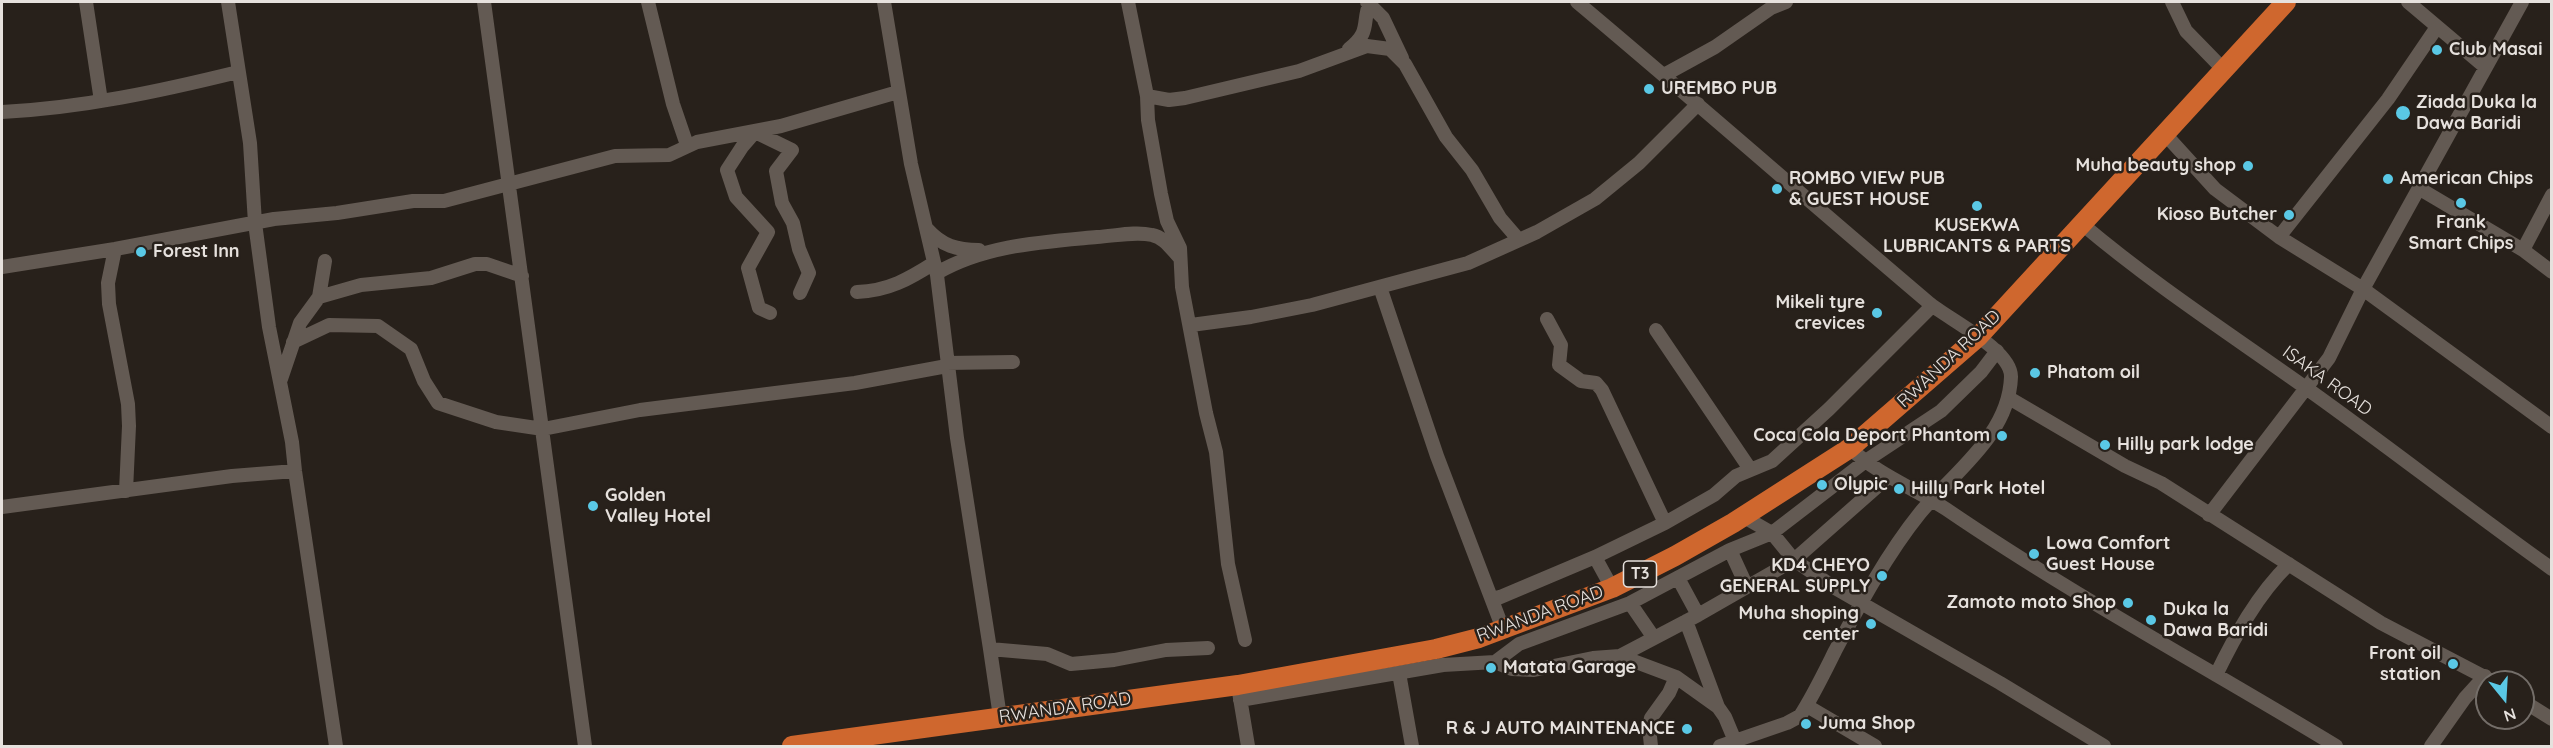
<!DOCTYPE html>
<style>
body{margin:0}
#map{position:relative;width:2553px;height:748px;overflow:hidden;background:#28211b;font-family:Quicksand,sans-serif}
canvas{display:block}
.frame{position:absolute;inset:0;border:3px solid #e6e1dd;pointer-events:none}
.north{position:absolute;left:2475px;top:670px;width:60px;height:60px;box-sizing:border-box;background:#28211b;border:2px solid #746e69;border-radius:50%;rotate:162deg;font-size:16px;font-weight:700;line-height:24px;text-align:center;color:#e6e1dd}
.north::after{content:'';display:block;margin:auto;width:21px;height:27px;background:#5ac8e5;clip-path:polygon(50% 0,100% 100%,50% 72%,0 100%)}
</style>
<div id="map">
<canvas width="2553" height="748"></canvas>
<div class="frame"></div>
<div class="north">N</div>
</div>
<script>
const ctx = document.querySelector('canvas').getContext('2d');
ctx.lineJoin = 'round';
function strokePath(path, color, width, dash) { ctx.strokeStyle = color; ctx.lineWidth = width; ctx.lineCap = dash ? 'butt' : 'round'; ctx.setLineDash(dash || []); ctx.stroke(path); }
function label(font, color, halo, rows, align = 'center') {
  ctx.font = font + ' Quicksand,sans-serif'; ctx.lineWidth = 5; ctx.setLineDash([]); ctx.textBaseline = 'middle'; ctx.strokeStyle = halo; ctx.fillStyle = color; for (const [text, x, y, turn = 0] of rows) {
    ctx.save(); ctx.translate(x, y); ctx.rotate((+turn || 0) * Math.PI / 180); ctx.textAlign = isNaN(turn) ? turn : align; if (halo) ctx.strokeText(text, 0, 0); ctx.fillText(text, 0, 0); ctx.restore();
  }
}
strokePath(new Path2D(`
 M86,2L101,101
 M228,2L250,143L255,223L269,327L292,442L295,471L336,746
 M484,2L585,746
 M648,2L673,104L687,145
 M884,2L911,164L937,275L957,438L990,649L1047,654L1071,664L1114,660L1166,650L1208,648
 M1128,2L1147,96L1148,120L1161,194L1167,221L1180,248L1182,287L1206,413L1216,452L1228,564L1245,640
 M1367,2L1383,18L1402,58
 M1577,2C1695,101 1811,203 1929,303C1948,319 2012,350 2011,377C2009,435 1954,472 1920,513C1887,554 1860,604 1835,651C1824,673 1813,696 1800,716L1787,723L1720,746
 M2172,2L2186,31L2224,70
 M2408,2L2485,67
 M1349,49C1372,30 1361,24 1370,2
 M1664,75L1715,47L1771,8L1786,2
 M1147,96L1169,100L1185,98L1299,71L1367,46L1390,49L1405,64L1446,137L1472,170L1500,218L1519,240
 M2,112C82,108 161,91 238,72
 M2164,133L2215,189L2279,237L2363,289L2552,427
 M2420,189L2523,250L2552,272
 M2082,224C2153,284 2230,334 2306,388C2389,447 2469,510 2552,569
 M927,229C942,246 957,250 979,250
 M2279,237L2388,99L2437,27
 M115,249L108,283L109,304L128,404L129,426L126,491
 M2523,250L2552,195
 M2,267L115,249L274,219L337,213L413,201H444L615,156L669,155L697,142L781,126L898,92
 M937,273C985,245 1043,242 1097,237C1115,236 1135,231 1152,235C1164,237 1172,250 1180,258
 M1380,287L1437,456L1503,629
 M857,292C888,291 909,279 934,263
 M319,297L361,285L431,278L475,264H487L522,276
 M770,313L759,308L748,268L768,232L736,197L727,170L742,147L755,132L792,150L776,171L782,203L793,223L799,249L809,273L800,293
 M1547,319L1561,345L1559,365L1581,381L1596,383L1602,390L1665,523
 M1191,325L1251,317L1312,305L1468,263L1537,232L1595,199L1639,163L1698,104
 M1656,330L1750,469
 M293,342L329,325L378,326L411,349L424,381L438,403L496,422L543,429L640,410L855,383L947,366
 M947,363L1013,362
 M281,379L300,323L319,297L325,261
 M2009,398L2125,466L2161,483L2381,623L2494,682
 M1850,448C1878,475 1914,488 1946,509C2072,595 2206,667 2336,746
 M2,507L232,476L295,471
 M2209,515L2329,358L2363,289L2522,2
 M1744,517L1772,533L1794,560L1835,588L2000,683L2104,746
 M1730,550L1747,587
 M1595,557L1612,588
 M1678,578L1698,615
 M1492,597L1498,598L1595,557L1665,523L1714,495L1736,476L1772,461L1829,409L1932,306
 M1630,603L1654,638
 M1686,621L1718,707L1725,717L1735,741
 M990,649L1000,717
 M1620,656L1676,677L1669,693L1651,718L1649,727L1651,746
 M1495,662L1519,644L1630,603L1730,550L1772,533L1867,460L1941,411L1981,372L1997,351
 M1399,673L1412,746
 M2216,675C2235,636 2257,595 2289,564
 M1676,677L1718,707
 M1239,692L1248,746
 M1240,700L1443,665L1495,662L1512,669L1534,670L1593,658L1620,656L1698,615L1794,560L1888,477
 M2523,701L2552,719
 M1807,706L1875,746
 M2431,746L2465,698L2485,676`), '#635a53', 14);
strokePath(new Path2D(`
 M792,746L1238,685L1436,649L1479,638L1612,588L1675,556L1733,523L1850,448L1978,337L2286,2`), '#cf672e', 20);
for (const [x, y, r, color] of [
 [2437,50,6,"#5ac8e5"],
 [1649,89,6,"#5ac8e5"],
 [2403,113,8,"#5ac8e5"],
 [2248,166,6,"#5ac8e5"],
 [2388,179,6,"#5ac8e5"],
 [1777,189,6,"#5ac8e5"],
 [2461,203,6,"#5ac8e5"],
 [1977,206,6,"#5ac8e5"],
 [2289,215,6,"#5ac8e5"],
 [141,252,6,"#5ac8e5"],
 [1877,313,6,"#5ac8e5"],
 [2035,373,6,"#5ac8e5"],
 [2002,436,6,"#5ac8e5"],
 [2105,445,6,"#5ac8e5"],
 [1822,485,6,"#5ac8e5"],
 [1899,489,6,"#5ac8e5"],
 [593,506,6,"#5ac8e5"],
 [2034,554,6,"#5ac8e5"],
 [1882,576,6,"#5ac8e5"],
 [2128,603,6,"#5ac8e5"],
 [2151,620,6,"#5ac8e5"],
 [1871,624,6,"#5ac8e5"],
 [2453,664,6,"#5ac8e5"],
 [1491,668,6,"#5ac8e5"],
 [1806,724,6,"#5ac8e5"],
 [1687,729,6,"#5ac8e5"]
]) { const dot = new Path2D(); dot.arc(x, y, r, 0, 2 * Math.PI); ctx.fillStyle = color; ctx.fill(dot); strokePath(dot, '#28211b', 2); }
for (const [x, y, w] of [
 [1640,574,33]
]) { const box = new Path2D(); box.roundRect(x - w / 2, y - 13, w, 26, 4.5); ctx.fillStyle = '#28211b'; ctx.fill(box); strokePath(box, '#e6e1dd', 1.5); }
label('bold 16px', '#e6e1dd', null, [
 ["T3",1640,574]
]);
label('bold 18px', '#e6e1dd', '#28211b', [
 ["Club Masai",2449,50],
 ["UREMBO PUB",1661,89],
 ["Ziada Duka la",2416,103],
 ["Dawa Baridi",2416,124],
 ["Muha beauty shop",2236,166,"right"],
 ["ROMBO VIEW PUB",1789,179],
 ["& GUEST HOUSE",1789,200],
 ["American Chips",2400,179],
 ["Kioso Butcher",2277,215,"right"],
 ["Frank",2461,223,"center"],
 ["Smart Chips",2461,244,"center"],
 ["KUSEKWA",1977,226,"center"],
 ["LUBRICANTS & PARTS",1977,247,"center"],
 ["Forest Inn",153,252],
 ["Mikeli tyre",1865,303,"right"],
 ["crevices",1865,324,"right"],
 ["Phatom oil",2047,373],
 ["Coca Cola Deport Phantom",1990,436,"right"],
 ["Hilly park lodge",2117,445],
 ["Olypic",1834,485],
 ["Hilly Park Hotel",1911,489],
 ["Golden",605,496],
 ["Valley Hotel",605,517],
 ["Lowa Comfort",2046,544],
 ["Guest House",2046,565],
 ["KD4 CHEYO",1870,566,"right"],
 ["GENERAL SUPPLY",1870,587,"right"],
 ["Zamoto moto Shop",2116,603,"right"],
 ["Duka la",2163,610],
 ["Dawa Baridi",2163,631],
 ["Muha shoping",1859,614,"right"],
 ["center",1859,635,"right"],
 ["Front oil",2441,654,"right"],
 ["station",2441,675,"right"],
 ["Matata Garage",1503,668],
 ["Juma Shop",1818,724],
 ["R & J AUTO MAINTENANCE",1675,729,"right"]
], 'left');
label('18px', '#e6e1dd', '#28211b', [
 ["RWANDA ROAD",1949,359,-43],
 ["ISAKA ROAD",2327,381,36],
 ["RWANDA ROAD",1540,614,-20],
 ["RWANDA ROAD",1065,708,-8]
]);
</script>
